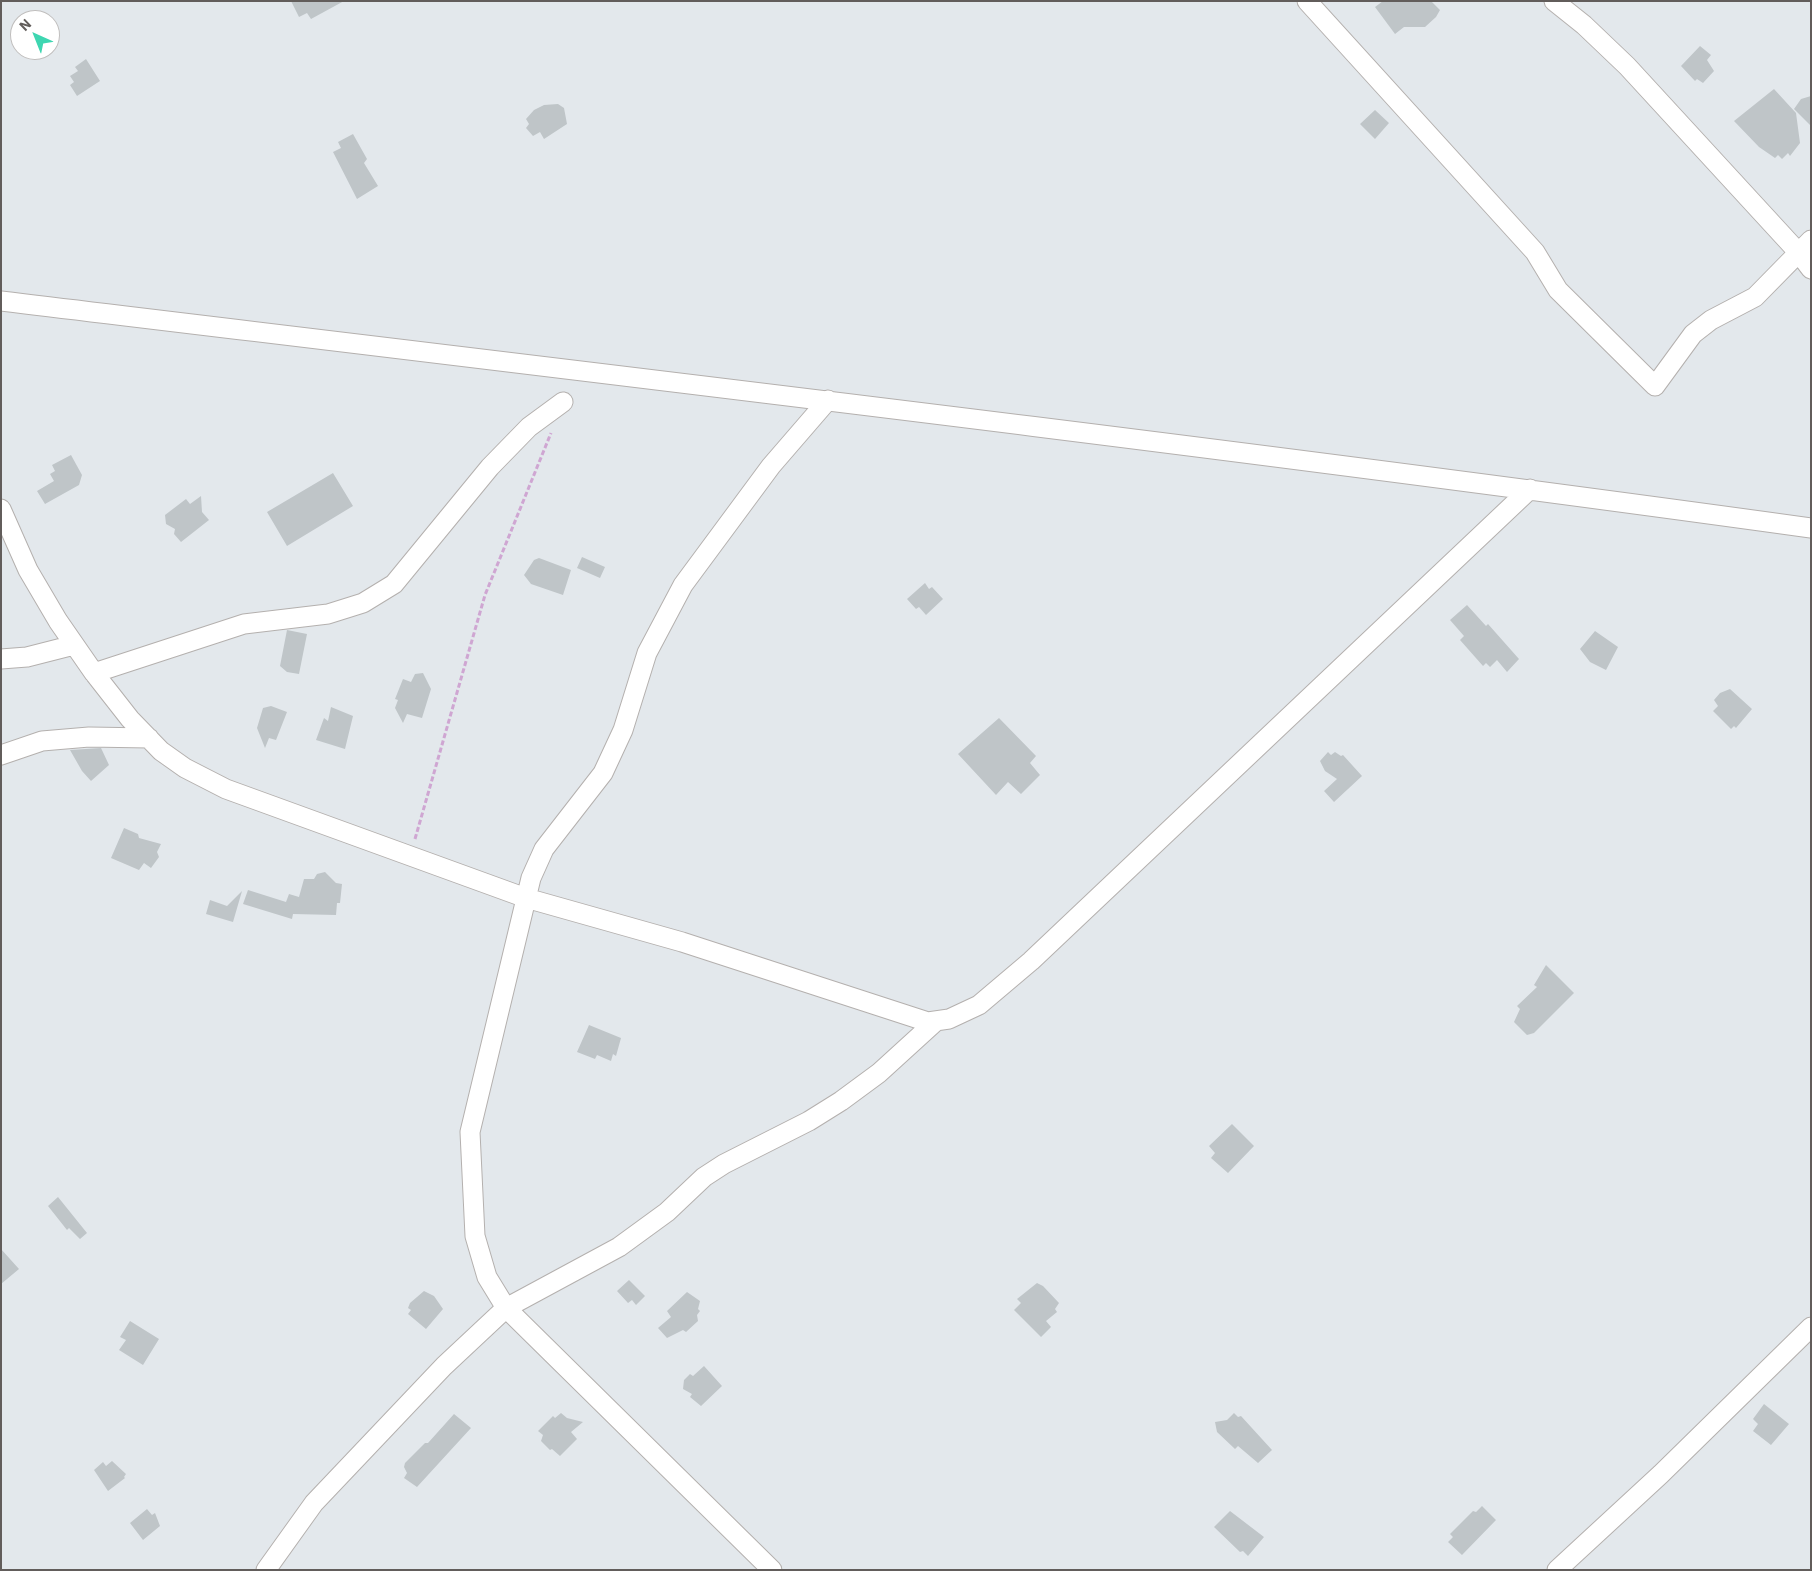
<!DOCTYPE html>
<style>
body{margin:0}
#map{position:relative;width:1812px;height:1571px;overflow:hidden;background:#e3e8ec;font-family:"IBM Plex Sans",sans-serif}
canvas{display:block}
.frame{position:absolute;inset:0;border:2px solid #625d5b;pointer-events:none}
.north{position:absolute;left:10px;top:10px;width:50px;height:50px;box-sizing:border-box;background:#fff;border:1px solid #c0bebd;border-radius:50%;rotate:316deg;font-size:14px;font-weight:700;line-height:20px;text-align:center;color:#625d5b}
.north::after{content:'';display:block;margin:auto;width:18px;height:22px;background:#3ed6b1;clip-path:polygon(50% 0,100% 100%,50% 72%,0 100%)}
</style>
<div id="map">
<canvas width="1812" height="1571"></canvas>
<div class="frame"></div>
<div class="north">N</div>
</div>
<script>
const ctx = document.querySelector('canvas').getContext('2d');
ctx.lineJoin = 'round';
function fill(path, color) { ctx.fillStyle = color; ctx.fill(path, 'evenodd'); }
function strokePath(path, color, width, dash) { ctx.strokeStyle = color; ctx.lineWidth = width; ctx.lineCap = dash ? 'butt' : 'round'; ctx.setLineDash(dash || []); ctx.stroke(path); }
fill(new Path2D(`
 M291,1H344L311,19L307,13L299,17Z
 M1383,1H1431L1440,10L1436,17L1425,27H1404L1395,34L1375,7Z
 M1700,46L1711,55L1707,60L1714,71L1703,83L1697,79L1695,81L1681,66Z
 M86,59L100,81L77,96L70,85L74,82L70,76L78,71L75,67Z
 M1774,89L1796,113L1800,143L1790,156L1788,153L1782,159L1778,155L1775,158L1759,147L1734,121Z
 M1811,96V126L1794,109L1801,99Z
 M558,104L564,108L567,124L544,139L540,132L533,136L526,128L529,124L526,119L534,110L544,105Z
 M1375,110L1389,123L1375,139L1360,124Z
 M353,134L367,159L364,163L378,186L357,199L333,152L341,148L338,142Z
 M71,455L82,475L79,485L45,504L37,491L54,481L50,474L55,471L52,465Z
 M333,473L353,506L287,546L267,512Z
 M201,496L202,512L209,520L181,542L174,534L175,529L166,524L165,515L186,499L190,504Z
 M582,557L605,567L600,578L577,568Z
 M539,558L571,570L563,595L531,584L524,575L534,560Z
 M925,583L929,589L932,587L943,599L926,615L919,607L916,609L907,599Z
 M1467,605L1486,626L1488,624L1519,659L1507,672L1497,660L1490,667L1486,663L1483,666L1460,640L1464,636L1450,620Z
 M287,630L307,634L299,674L287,672L280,666Z
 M1595,631L1618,647L1606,670L1590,662L1580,649Z
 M423,673L431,689L422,718L407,714L403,723L395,708L398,700L395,699L403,679L411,682L415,674Z
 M1730,689L1752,709L1736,728L1734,726L1731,729L1713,711L1718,706L1714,700L1720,693Z
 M271,706L287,712L276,740L269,738L265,748L257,728L263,708Z
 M331,707L353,716L345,749L316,740L324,718L328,721Z
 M999,718L1036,756L1030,763L1040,775L1021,794L1008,782L996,795L958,754Z
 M101,748L109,765L91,781L82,771L70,750Z
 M1328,752L1331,755L1335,752L1341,756L1343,755L1362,776L1334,802L1324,791L1337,779L1325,771L1320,761Z
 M124,828L138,834L139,838L161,844L157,852L159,857L151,868L144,863L139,870L111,858Z
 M325,872L336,883L342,884L340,903H337L336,915L293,914L292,919L243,904L248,890L286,902L289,894L299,897L304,879H314L317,874Z
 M242,891L233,922L206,914L210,900L227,906Z
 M1546,965L1574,993L1534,1033L1527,1035L1514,1022L1520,1009L1517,1006L1537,987L1534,985Z
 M589,1025L621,1038L616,1056L613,1054L611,1061L597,1055L595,1059L577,1052Z
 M1232,1124L1254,1146L1228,1173L1211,1158L1215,1153L1209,1146Z
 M58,1197L87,1233L80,1239L69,1228L67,1230L48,1206Z
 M1,1249L19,1269L1,1284Z
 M629,1280L645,1296L636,1305L632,1300L628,1303L617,1291Z
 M1037,1283L1043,1286L1059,1303L1055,1309L1057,1312L1046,1321L1051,1327L1041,1337L1014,1310L1021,1303L1017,1299Z
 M424,1291L434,1296L443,1309L426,1329L408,1314L411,1310L408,1308L410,1303Z
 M687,1292L700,1301L698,1309L700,1311L697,1315L698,1321L686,1332L683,1330L667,1338L658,1328L671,1317L667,1311Z
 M130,1321L159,1339L143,1365L119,1350L126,1340L120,1337Z
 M704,1366L722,1386L701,1406L690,1397L692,1394L683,1389L684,1380L690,1374L693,1376Z
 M1764,1404L1789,1424L1771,1445L1753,1431L1758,1424L1753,1419Z
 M561,1413L567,1418L583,1422L571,1432L577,1439L560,1456L552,1449L550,1450L541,1441L543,1435L538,1431L553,1416L555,1418Z
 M1234,1413L1238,1417L1241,1416L1272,1450L1258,1463L1238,1446L1235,1449L1217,1432L1215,1422L1227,1420Z
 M454,1414L471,1428L417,1487L404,1478L407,1473L404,1467L405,1463L425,1443H428Z
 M112,1461L126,1474L124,1477L125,1478L108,1491L94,1470L103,1462L106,1466Z
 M1482,1506L1496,1520L1462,1555L1448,1542L1453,1537L1450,1534L1473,1511L1476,1512Z
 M147,1509L152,1515L155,1513L160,1526L143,1540L130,1523Z
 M1230,1511L1264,1537L1248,1556L1243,1551L1240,1552L1214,1527Z`), '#bfc5c8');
const minor = new Path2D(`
 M1307,1L1535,252L1558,290L1655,386L1693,334L1711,320L1755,297L1811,240
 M1554,1L1584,25L1627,66L1798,252L1811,269
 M1,301C605,374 1209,445 1811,528
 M1,509L28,570L58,621L94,673L130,719L161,751L185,768L226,789L526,898L682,942L928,1022L949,1019L979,1005L1031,961L1530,489
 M1,659L27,657L74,645
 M94,673L244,624L328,614L363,603L394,584L490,467L529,427L563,402
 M1,755L42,741L89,737L149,738
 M266,1570L314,1503L444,1366L506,1308L619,1247L667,1212L704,1177L724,1164L809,1121L841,1101L879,1073L935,1022
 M772,1570L506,1308L487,1277L475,1236L470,1132L531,878L544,849L603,773L623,730L647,653L683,585L771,466L828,400
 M1557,1570L1661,1474L1811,1327`);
strokePath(minor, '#b4b0ae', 21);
strokePath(new Path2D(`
 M415,839L485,595L551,433`), '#cfa6d2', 3, [5, 2.5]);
strokePath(minor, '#fff', 19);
</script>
